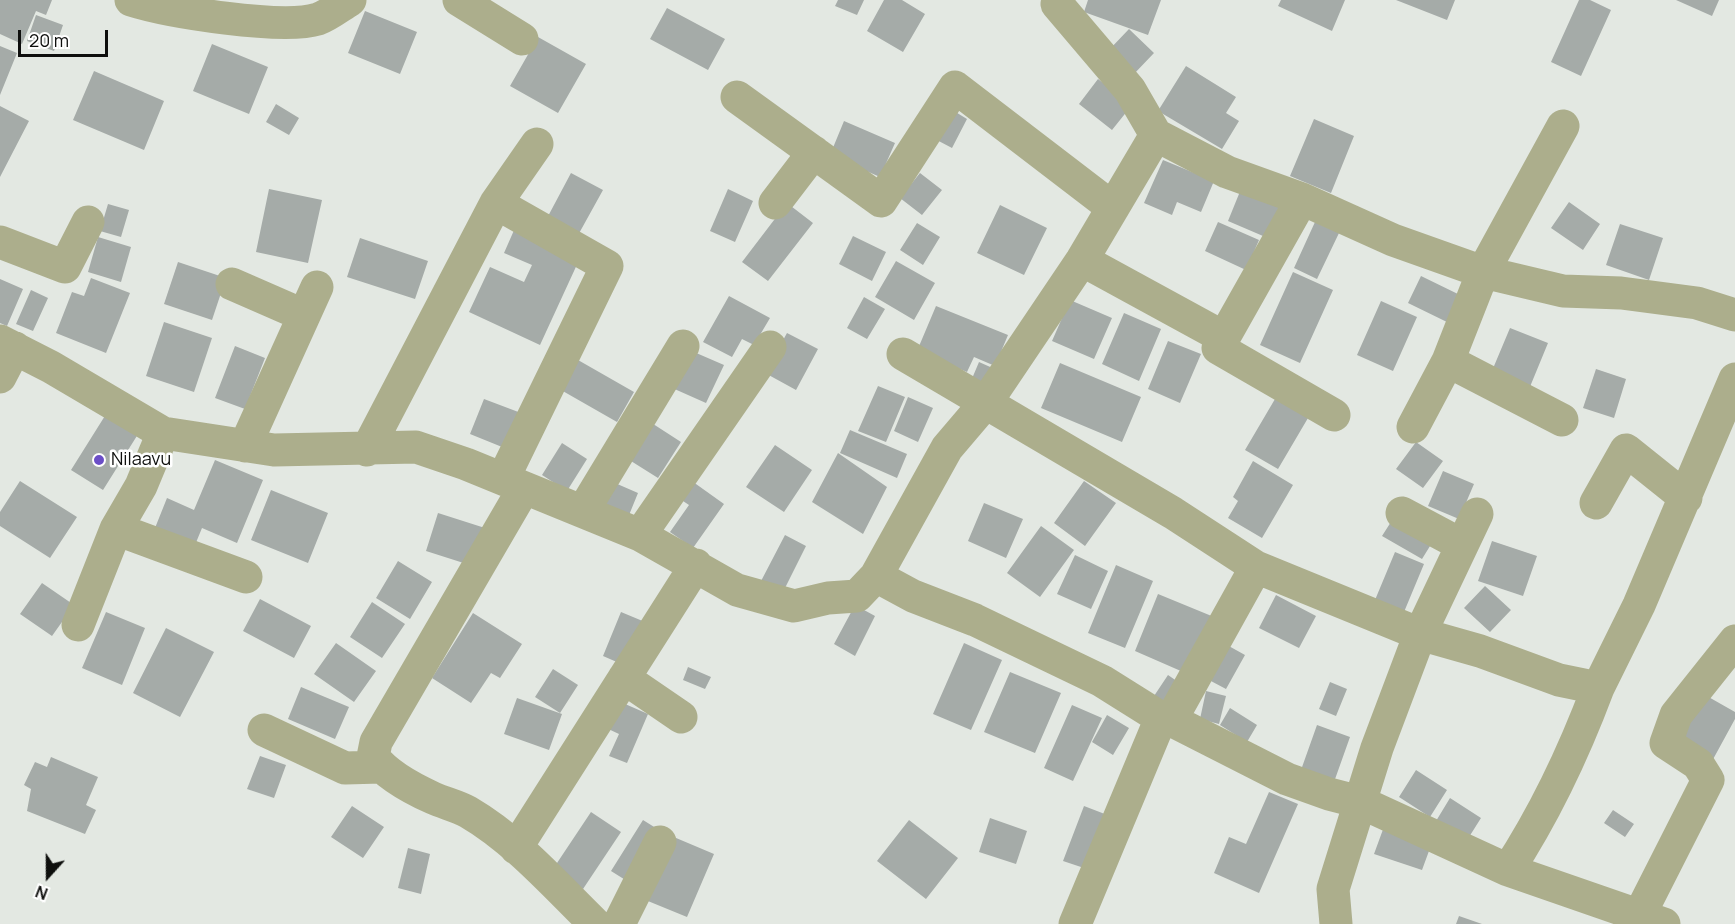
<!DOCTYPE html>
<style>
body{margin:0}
#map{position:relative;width:1735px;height:924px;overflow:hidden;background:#e3e8e2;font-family:Manrope,sans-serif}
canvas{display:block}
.north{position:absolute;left:18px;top:846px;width:60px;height:60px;-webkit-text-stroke:4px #fff;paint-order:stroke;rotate:201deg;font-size:16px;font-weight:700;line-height:24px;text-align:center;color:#0e0f0d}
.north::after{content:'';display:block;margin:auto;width:21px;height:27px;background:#0e0f0d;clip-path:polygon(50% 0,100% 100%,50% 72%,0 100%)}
.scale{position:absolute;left:18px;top:30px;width:90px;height:27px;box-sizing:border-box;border:3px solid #0e0f0d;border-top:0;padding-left:8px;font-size:18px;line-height:21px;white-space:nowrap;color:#0e0f0d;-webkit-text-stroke:4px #fff;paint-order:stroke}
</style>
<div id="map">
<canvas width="1735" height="924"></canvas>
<div class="north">N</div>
<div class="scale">20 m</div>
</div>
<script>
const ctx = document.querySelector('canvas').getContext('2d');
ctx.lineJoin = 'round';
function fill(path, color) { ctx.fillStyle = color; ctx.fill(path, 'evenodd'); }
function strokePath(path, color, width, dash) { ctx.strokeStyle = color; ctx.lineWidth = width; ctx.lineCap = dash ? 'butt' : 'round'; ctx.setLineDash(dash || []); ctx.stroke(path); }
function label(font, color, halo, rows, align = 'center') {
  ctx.font = font + ' Manrope,sans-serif'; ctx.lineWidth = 5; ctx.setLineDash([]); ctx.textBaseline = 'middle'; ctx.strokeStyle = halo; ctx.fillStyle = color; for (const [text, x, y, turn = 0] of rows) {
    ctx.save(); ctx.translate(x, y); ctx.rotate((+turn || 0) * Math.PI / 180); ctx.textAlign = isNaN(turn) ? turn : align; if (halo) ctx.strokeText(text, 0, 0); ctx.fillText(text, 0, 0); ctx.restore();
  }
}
fill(new Path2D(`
 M0,0H52L46,15L36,11L22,44L0,34Z
 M838,0H864L857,15L835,6Z
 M884,0H902L925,14L903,52L867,31Z
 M1088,0H1161L1148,35L1084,12Z
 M1281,0H1345L1332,31L1278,6Z
 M1396,0H1455L1447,20Z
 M1579,0H1590L1611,10L1581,76L1551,62Z
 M1676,0H1719L1712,16Z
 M667,8L725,39L708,70L650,39Z
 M365,11L417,32L400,74L348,53Z
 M36,15L63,25L54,51L27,41Z
 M1129,29L1154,53L1133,75L1108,51Z
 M538,37L586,64L558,113L510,86Z
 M212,44L268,67L249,114L193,91Z
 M0,46L17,53L0,95Z
 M1186,66L1236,97L1226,113L1239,121L1222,149L1158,111Z
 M94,71L164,101L144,150L73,120Z
 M1098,79L1132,105L1112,130L1079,104Z
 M276,104L299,118L289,135L266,122Z
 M0,106L29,121L0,177Z
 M949,108L967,119L952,148L933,138Z
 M1314,119L1354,136L1331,193L1290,176Z
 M844,121L895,143L880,177L830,155Z
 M1163,160L1214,181L1201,212L1177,202L1172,215L1144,203Z
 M571,173L603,190L577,237L546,220Z
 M920,173L942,190L922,215L900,198Z
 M269,189L322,200L308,263L256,252Z
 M728,189L753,201L735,242L710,231Z
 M1241,189L1283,207L1270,239L1228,221Z
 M1569,202L1600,224L1583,250L1551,228Z
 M787,203L813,223L768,281L742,262Z
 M108,204L129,210L121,237L100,231Z
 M1000,205L1047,228L1024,275L977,253Z
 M1218,222L1259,240L1246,270L1205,251Z
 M1315,222L1339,233L1317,279L1294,268Z
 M917,223L940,237L923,265L900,250Z
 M1620,224L1663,238L1649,280L1606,265Z
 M515,228L580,258L540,345L469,312L490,267L524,282L532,265L504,253Z
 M853,236L886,252L872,281L839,264Z
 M98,237L131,247L121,282L88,272Z
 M360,238L428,261L415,299L347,277Z
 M896,261L935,283L914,320L875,297Z
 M178,262L226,278L212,320L164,304Z
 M1293,272L1333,290L1300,363L1260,345Z
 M1421,276L1462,296L1449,323L1408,303Z
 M91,278L130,293L106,353L56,333L72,292L84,296Z
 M0,279L23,289L7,326L0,323Z
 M31,290L48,298L33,331L16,324Z
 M729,296L770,318L754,345L742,339L732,357L703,342Z
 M864,297L885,309L867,339L847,328Z
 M1070,300L1112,318L1094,359L1052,341Z
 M1381,301L1417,317L1393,371L1357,355Z
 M936,306L1008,335L995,366L974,357L967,372L917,351Z
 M1124,313L1161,329L1139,381L1102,364Z
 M164,322L212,338L194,392L146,376Z
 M1510,328L1548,343L1527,394L1489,378Z
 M787,333L818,349L796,390L765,373Z
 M1168,341L1201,354L1180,403L1148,389Z
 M235,346L265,358L245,409L215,398Z
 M687,349L724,365L706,403L670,387Z
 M578,360L634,392L617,422L561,390Z
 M979,362L997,370L988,389L971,381Z
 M1060,363L1141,397L1122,442L1041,408Z
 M1596,369L1626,379L1614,418L1583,408Z
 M878,386L905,397L886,442L858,431Z
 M908,397L933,408L918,442L894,431Z
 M484,399L521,413L507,449L470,434Z
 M1275,399L1308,418L1278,469L1245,450Z
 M108,411L140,431L103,490L71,470Z
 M647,420L681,442L658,478L623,456Z
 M850,430L907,454L897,478L840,453Z
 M1416,442L1443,461L1423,488L1396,469Z
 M562,443L587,459L567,491L542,475Z
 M775,445L812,470L784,512L746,487Z
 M838,453L887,487L863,534L812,502Z
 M215,460L263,480L237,543L202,528L195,545L155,528L167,498L194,510Z
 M1253,461L1293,485L1262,538L1228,518L1238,501L1233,497Z
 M1443,471L1474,484L1459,519L1428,506Z
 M689,479L724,504L693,548L670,532L689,505L677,497Z
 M20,481L77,517L50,558L0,526V512Z
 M1084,481L1116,503L1085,546L1054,523Z
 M615,483L638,493L627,520L603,509Z
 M271,490L328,513L308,563L251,540Z
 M984,503L1023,519L1006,558L968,541Z
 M438,513L485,528L473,566L426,551Z
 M1396,514L1435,538L1422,559L1382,536Z
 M1041,526L1074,550L1040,597L1007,573Z
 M785,535L806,546L782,594L760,583Z
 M1492,541L1537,556L1523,596L1478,581Z
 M1395,552L1424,564L1404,612L1375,600Z
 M1075,555L1108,571L1091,609L1057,594Z
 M398,561L432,582L410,619L376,598Z
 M1116,565L1153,581L1125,648L1088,633Z
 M42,583L74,605L52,636L20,614Z
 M1485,586L1511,610L1490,632L1464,608Z
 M1158,594L1214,617L1190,675L1135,651Z
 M1276,595L1316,616L1299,648L1259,628Z
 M260,599L311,626L294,658L243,631Z
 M372,602L405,624L382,658L350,637Z
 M855,605L875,616L855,656L834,644Z
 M106,612L145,628L122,685L82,668Z
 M621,612L645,622L626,666L603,656Z
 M473,613L522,644L500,678L491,673L471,703L432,678Z
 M166,628L214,652L180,717L133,693Z
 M336,643L376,671L354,702L314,674Z
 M964,643L1002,660L971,730L933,714Z
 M1227,645L1245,655L1226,689L1209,680Z
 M688,667L711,677L705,689L683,680Z
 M553,669L578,685L560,713L535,697Z
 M1010,672L1061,693L1035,753L984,732Z
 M1168,675L1184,686L1171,707L1154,696Z
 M1330,682L1347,689L1336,716L1319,709Z
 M301,687L349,707L335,739L288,719Z
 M1206,691L1226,696L1219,724L1200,719Z
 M1698,691L1735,712V719L1711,763L1670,740Z
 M517,698L562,714L549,750L504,734Z
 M616,700L648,714L627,763L609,756L619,734L604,727Z
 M1072,705L1102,718L1073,781L1044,768Z
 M1230,708L1257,725L1247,742L1220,725Z
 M1107,715L1129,728L1113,755L1092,742Z
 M1317,725L1350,737L1334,782L1301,770Z
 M260,756L286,765L274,798L247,789Z
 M51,757L98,777L86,805L96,810L85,834L27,811L31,789L24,785L35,762L47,767Z
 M1416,770L1447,790L1430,817L1399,797Z
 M1269,792L1298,804L1259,893L1214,873L1229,837L1246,844Z
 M1450,798L1481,818L1464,845L1433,826Z
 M352,806L384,827L363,858L331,837Z
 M1084,806L1110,816L1090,870L1063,861Z
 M1613,810L1634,824L1625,837L1604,823Z
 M591,812L621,832L583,889L553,869Z
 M990,818L1027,831L1016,864L979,852Z
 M643,820L659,830L627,881L611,871Z
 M909,820L958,858L926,899L877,861Z
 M1385,824L1433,840L1422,870L1374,854Z
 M669,835L714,854L687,917L643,899Z
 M408,848L430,854L421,894L398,888Z
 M1459,916L1482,924H1456Z`), '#a5aba8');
strokePath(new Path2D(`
 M131,0C169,12 283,30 318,19C329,15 340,6 350,0
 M459,0L522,39
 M737,97L881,201L955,87L1113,208
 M1156,135L1227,172L1302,199L1393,240L1483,272L1563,291L1621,293L1697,303L1735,315
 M1302,199L1218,348L1334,415
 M496,203L607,266L503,479
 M775,203L814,152
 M0,242L65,267L88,222
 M1082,260L1223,337
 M232,284L303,315
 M0,341L51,367L163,433L274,450L416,447L466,464L640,535L737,590L794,606L828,598L857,596L876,576L913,596L975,620L1102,681L1161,718L1171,720L1287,779L1329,794L1360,802L1508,870L1664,924
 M903,354L1173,513L1256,567L1420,634L1480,651L1559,680L1598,688L1639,605L1735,379
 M1448,361L1562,420
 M0,377L15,348
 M1413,427L1448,361L1483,272L1563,126
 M245,446L317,287
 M367,450L496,203L537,144
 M524,488L376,742L373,757C387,775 413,789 433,798C444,803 457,806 468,812C516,840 555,885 595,924
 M1596,503L1626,450L1686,498
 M583,511L683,346
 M1402,513L1462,545
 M116,529L246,577
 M640,535L770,347
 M876,576L947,448L987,401L1082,260L1156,135L1130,90L1057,4L1059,0
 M78,625L116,529L141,486L163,433
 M624,678L681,717
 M1171,720L1256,567
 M264,730L345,768L381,767
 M516,848L696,565
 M1508,870C1546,812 1574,752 1598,688
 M1639,916L1708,780L1698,764L1666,743L1676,715L1735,641
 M619,924L660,842
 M1075,924L1161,718
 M1336,924L1333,889L1377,748L1420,634L1477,514`), '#acae8c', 33);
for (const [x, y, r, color] of [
 [99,460,6,"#6b4ec7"]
]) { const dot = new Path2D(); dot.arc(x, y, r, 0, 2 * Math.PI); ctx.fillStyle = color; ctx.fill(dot); strokePath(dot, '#fff', 2); }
label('18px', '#0e0f0d', '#fff', [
 ["Nilaavu",111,460]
], 'left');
</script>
